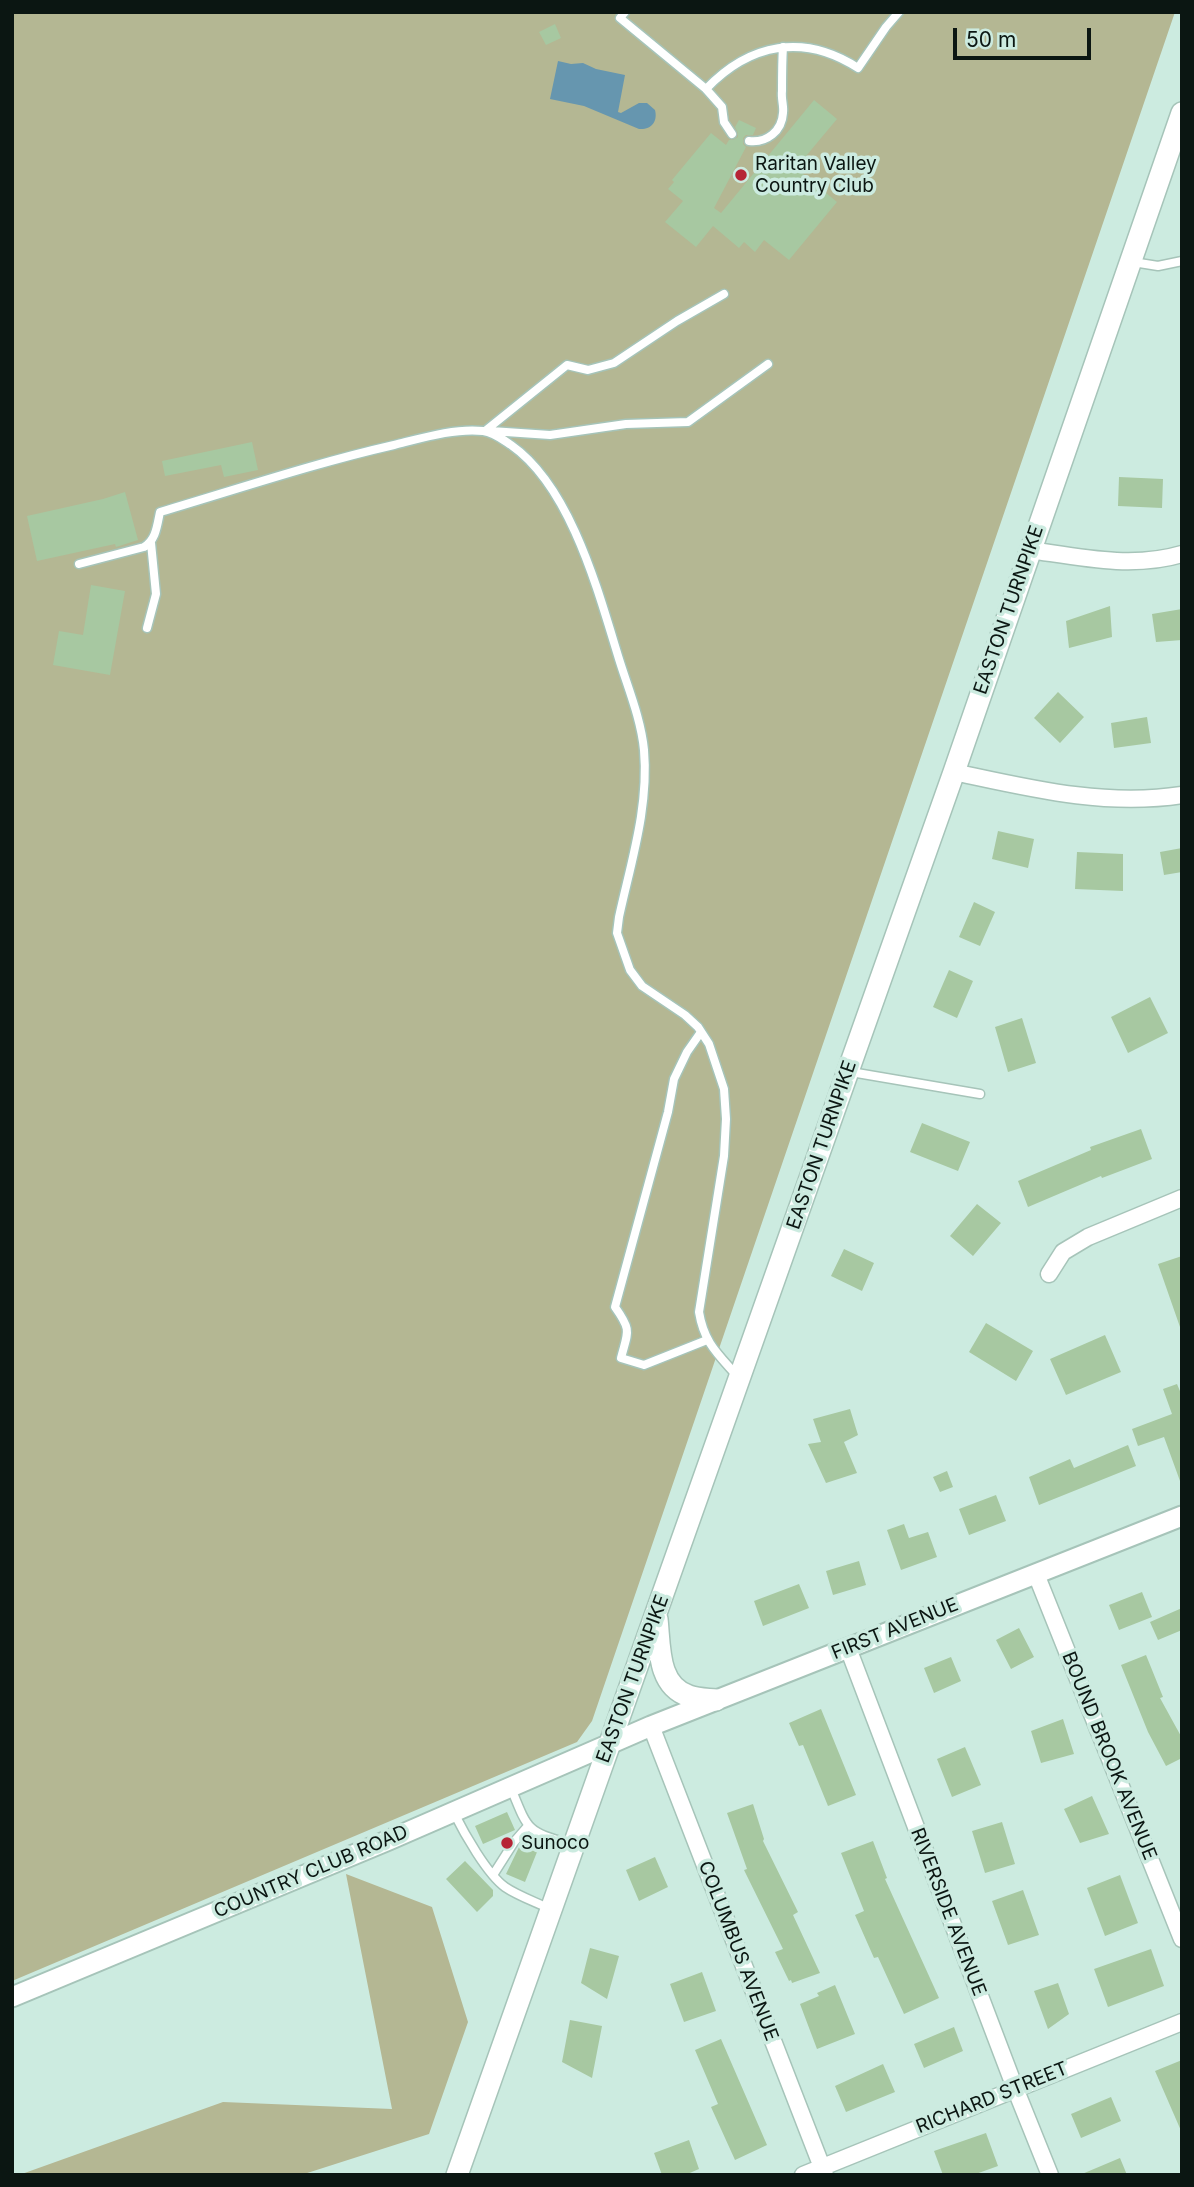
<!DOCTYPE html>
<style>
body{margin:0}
#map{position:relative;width:1194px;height:2187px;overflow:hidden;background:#ccebe0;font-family:Inter,sans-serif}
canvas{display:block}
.frame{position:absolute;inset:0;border:14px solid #0b1612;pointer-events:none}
.scale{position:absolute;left:953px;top:28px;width:138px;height:32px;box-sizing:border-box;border:4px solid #0b1612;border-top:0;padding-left:9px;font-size:21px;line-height:24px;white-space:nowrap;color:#0b1612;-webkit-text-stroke:5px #ccebe0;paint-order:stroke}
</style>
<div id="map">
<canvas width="1194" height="2187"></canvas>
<div class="frame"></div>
<div class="scale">50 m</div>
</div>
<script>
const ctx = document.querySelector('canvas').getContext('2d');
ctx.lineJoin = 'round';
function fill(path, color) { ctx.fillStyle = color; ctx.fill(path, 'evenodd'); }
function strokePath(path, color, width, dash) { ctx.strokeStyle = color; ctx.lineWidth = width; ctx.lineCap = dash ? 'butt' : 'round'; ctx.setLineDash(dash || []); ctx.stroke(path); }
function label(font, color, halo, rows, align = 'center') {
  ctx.font = font + ' Inter,sans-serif'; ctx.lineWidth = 7; ctx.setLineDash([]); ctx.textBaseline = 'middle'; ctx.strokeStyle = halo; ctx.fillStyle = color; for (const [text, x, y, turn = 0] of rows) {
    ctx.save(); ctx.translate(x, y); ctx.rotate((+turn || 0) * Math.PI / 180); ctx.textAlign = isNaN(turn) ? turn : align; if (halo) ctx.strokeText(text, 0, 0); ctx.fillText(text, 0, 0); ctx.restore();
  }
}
fill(new Path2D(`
 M12,12H1175L592,1721L577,1742L12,1981Z
 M346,1874L432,1907L468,2022L429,2134L301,2175H19L223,2102L392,2109Z`), '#b4b793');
fill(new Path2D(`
 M558,61L571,64L583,63L596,69L625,75L618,112L621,113L639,103H647L655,110C658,122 651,130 639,129L584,106L550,99Z`), '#6696af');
fill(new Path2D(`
 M555,24L561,38L546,45L539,32Z
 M814,100L837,119L796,168L837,202L789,260L764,240L755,252L744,242L739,248L713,226L696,247L665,222L683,201L668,189L674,182L672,180L711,133L726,145L729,140H733L738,137V133L735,127L739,120L756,128L753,135H746L743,138V144L746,147L714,208L721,213Z
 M252,442L258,470L224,477L221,465L165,476L162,461Z
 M1119,477L1163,479L1162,508L1118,506Z
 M125,492L138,540L116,547L115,544L37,561L27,516L103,499Z
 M91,585L125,591L110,675L53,665L59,631L83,635Z
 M1110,606L1112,637L1069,648L1066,621Z
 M1182,609V640L1156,642L1152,614Z
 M1058,692L1084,717L1060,743L1034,718Z
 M1147,717L1151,743L1114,748L1111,723Z
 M998,831L1034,839L1028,868L992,859Z
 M1182,848V872L1164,875L1160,852Z
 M1077,852L1123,854V891L1075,889Z
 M974,902L995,912L980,946L959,937Z
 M949,970L973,981L957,1018L933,1007Z
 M1150,997L1168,1033L1128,1053L1111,1017Z
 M1022,1018L1036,1063L1008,1072L995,1027Z
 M922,1123L970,1142L958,1171L910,1152Z
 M1141,1129L1152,1159L1102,1178L1101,1176L1028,1207L1018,1181L1091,1150L1090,1147Z
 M977,1204L1001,1223L973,1256L950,1236Z
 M844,1249L874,1263L862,1291L831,1276Z
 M1182,1256V1326L1180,1327L1158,1264Z
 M986,1323L1033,1351L1016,1381L969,1352Z
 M1105,1335L1121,1372L1066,1395L1050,1359Z
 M1177,1384L1182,1396V1481H1180L1164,1437L1138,1446L1132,1429L1172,1414L1163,1389Z
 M850,1409L858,1435L844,1442L857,1473L826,1483L808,1444L821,1442L813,1419Z
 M1128,1445L1136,1466L1039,1505L1029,1477L1070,1459L1074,1468Z
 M947,1471L953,1487L940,1492L933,1477Z
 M996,1495L1006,1521L969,1535L959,1509Z
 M904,1524L909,1538L928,1532L937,1557L901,1570L887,1530Z
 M859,1561L866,1585L833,1595L826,1571Z
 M799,1584L809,1608L763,1626L754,1601Z
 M1142,1592L1152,1617L1119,1630L1109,1605Z
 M1182,1608V1630L1158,1640L1150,1622Z
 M1019,1628L1034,1657L1011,1669L996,1640Z
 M1146,1655L1163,1697L1160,1698L1182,1738V1758L1166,1766L1148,1732L1121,1665Z
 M951,1657L961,1681L934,1693L924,1668Z
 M821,1709L856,1795L828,1806L803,1745L799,1746L789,1723Z
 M1063,1719L1074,1754L1041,1763L1031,1731Z
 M965,1747L981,1785L952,1797L937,1759Z
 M1092,1796L1109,1834L1080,1843L1064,1809Z
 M753,1804L764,1839L763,1841L798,1912L793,1915L820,1973L792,1983L791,1980L789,1981L775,1952L783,1949L744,1870L747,1869L727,1813Z
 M507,1812L515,1830L483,1844L475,1826Z
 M1002,1822L1015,1864L985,1873L972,1831Z
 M873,1841L887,1878L885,1879L939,1998L904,2014L878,1957L874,1958L855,1915L864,1911L841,1853Z
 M520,1845L537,1852L525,1882L506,1874Z
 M655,1857L668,1887L639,1901L626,1870Z
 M465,1861L493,1890V1896L477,1912L446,1879Z
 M1120,1875L1138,1923L1105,1936L1087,1888Z
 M1023,1890L1039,1935L1008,1945L992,1901Z
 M590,1948L619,1956L607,1999L581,1983Z
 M1151,1949L1164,1986L1108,2007L1094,1969Z
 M702,1972L716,2011L684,2022L670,1984Z
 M1058,1983L1069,2014L1048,2029L1034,1991Z
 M835,1985L855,2034L817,2049L800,2004L819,1996L817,1993Z
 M570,2020L602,2026L592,2078L562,2062Z
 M954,2027L963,2051L924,2068L914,2044Z
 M721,2039L767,2145L735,2160L711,2107L718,2104L695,2050Z
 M1182,2060V2133L1155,2071Z
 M883,2064L895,2092L846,2112L835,2086Z
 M1111,2097L1121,2121L1081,2138L1071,2114Z
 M986,2133L998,2166L973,2175H943L934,2151Z
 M689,2140L699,2169L685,2175H662L654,2153Z
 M1120,2158L1127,2175H1082V2174Z`), '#a7c8a1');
const service = new Path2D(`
 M625,12L620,18L706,89C750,43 804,33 858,68L886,27L899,12
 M706,89L722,107L724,122L732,134
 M749,141C767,143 782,131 783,113C784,106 781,99 782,91C782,77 782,62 783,47
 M1133,262L1158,266L1182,261
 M485,431L567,365L588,370L614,363L677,321L724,294
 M491,431L550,435L626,424L688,422L768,364
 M79,564L144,547C156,540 157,526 160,512C238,489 315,463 394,445C422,438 454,428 483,431C493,432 502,439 511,445C571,487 598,591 619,659C628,688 641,719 644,750C649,807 631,862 619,917L617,933L630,970L642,986L685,1015L698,1027L709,1044L724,1089L726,1119L724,1156L699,1312C704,1343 718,1354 738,1377
 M147,628L156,594L151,543
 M701,1032L687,1052L674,1079L668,1112L615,1307C632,1331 628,1331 621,1358L644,1365L707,1340
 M851,1072L980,1094
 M511,1788C529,1833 527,1831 573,1845
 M454,1813C464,1833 487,1874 505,1887C518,1896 536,1902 550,1909
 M493,1875L514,1842L528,1826`);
const minor = new Path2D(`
 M1030,550C1079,557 1132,569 1182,554
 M954,772C1029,788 1104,807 1182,795
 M1049,1274L1063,1252L1088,1237L1182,1198
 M1036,1574L1182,1939
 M848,1648L1015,2088L1050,2175
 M651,1726L825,2175
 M803,2175L1182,2022`);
const tertiary = new Path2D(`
 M12,1997L389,1840L651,1726L1182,1516`);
const secondary = new Path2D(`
 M657,1619C660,1646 657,1686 689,1696C697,1699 707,1699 716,1700
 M457,2175L954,772L1182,113`);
strokePath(service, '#a6c4b9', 11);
strokePath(minor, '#a6c4b9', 19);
strokePath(tertiary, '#a6c4b9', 23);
strokePath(secondary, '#a6c4b9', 24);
strokePath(service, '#fff', 8);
strokePath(minor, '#fff', 16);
strokePath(tertiary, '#fff', 19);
strokePath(secondary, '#fff', 21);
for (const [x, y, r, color] of [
 [741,175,7,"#b62535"],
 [507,1843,7,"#b62535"]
]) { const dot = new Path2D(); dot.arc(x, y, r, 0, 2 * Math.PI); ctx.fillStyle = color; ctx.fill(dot); strokePath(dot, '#ccebe0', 2.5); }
label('19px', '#0b1612', '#ccebe0', [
 ["Raritan Valley",755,164],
 ["Country Club",755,186],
 ["Sunoco",521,1843]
], 'left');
label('19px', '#0b1612', '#ccebe0', [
 ["EASTON TURNPIKE",1009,610,-71],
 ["EASTON TURNPIKE",822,1145,-71],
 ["FIRST AVENUE",895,1629,-22],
 ["EASTON TURNPIKE",633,1679,-70],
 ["BOUND BROOK AVENUE",1109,1756,68],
 ["COUNTRY CLUB ROAD",311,1872,-23],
 ["RIVERSIDE AVENUE",948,1912,69],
 ["COLUMBUS AVENUE",738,1951,69],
 ["RICHARD STREET",992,2098,-22]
]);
</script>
